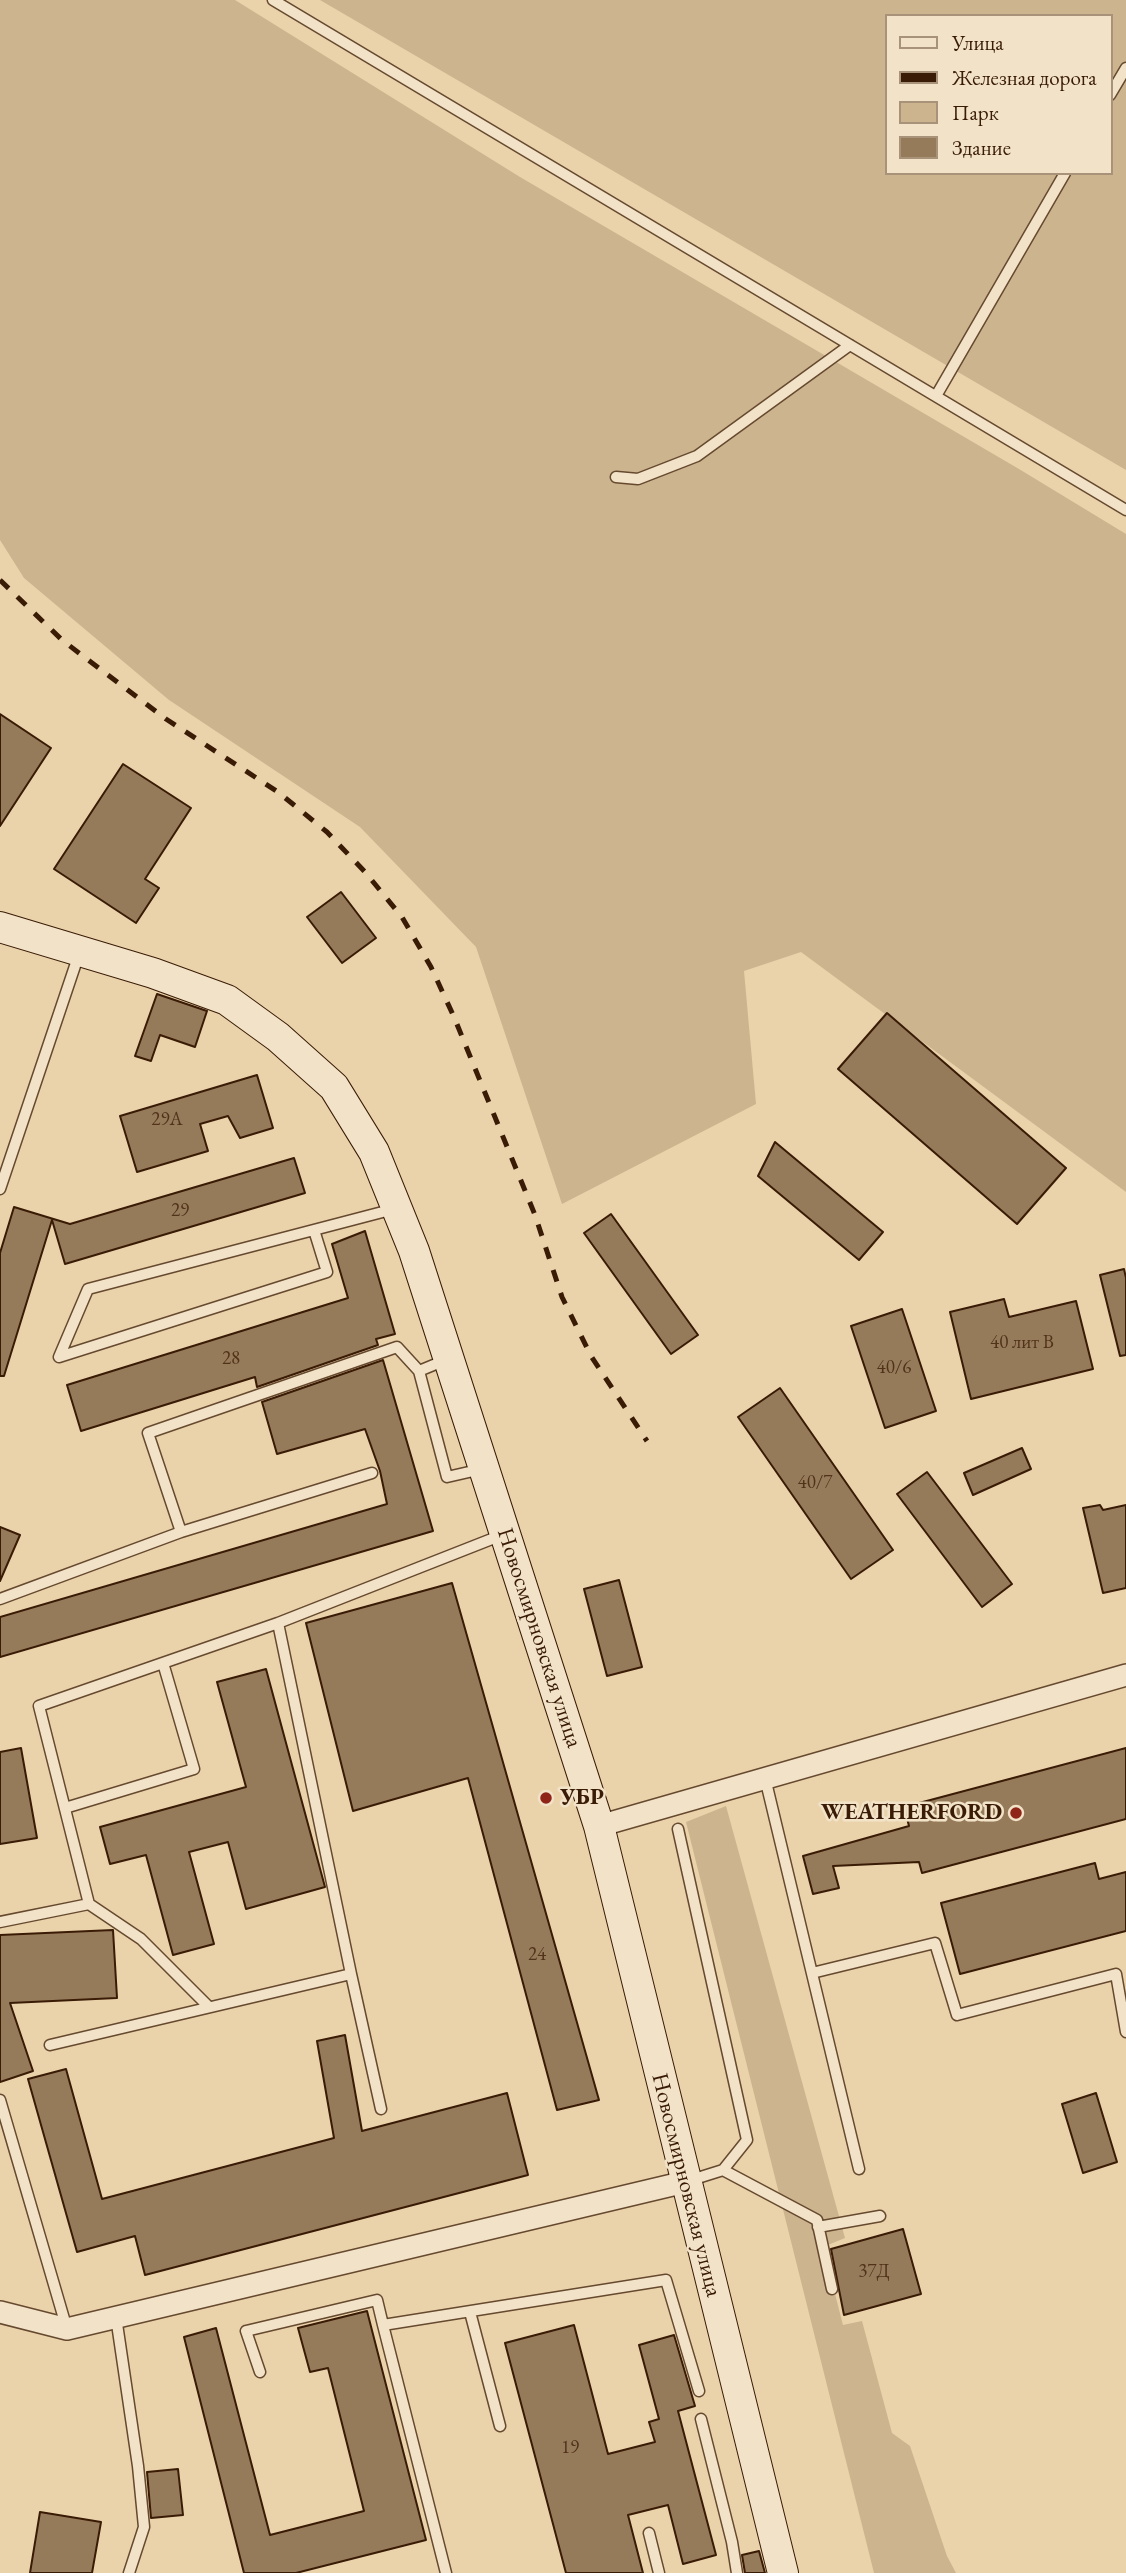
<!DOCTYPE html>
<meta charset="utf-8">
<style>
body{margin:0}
#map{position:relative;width:1126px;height:2573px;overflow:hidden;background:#ead3ab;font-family:"EB Garamond",serif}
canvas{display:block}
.legend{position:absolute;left:885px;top:14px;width:228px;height:161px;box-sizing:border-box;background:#f1e2c8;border:2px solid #a8927a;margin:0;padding:9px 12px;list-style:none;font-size:21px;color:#3a1b05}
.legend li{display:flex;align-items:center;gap:14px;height:35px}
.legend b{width:35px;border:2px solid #a8927a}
</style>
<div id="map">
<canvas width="1126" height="2573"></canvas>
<ul class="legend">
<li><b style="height:9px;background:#f1e2c8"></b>Улица</li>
<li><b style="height:9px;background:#3a1b05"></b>Железная дорога</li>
<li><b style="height:19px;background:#ccb48f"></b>Парк</li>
<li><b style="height:19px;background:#967b5b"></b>Здание</li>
</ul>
</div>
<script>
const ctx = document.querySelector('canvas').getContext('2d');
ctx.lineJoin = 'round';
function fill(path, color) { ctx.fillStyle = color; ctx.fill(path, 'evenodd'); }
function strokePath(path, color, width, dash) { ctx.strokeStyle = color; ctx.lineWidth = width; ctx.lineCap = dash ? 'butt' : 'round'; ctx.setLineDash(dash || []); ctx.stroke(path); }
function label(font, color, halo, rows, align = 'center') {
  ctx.font = font + ' "EB Garamond",serif'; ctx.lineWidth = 5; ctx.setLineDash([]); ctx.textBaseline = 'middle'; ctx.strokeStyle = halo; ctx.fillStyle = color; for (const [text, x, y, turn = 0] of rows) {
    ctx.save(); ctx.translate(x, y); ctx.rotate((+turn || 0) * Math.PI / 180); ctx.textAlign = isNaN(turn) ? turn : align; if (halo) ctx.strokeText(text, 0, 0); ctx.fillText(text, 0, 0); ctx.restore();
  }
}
fill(new Path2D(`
 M0,0H235L520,177L1019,469L1126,534V1192L801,952L744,971L756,1104L562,1204L476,947L360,827L169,700L24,578L0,540Z
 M320,0H1126V470ZM886,16H1110V173H886Z
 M726,1806L845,2238L823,2247L843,2325L862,2321L892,2433L910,2446L947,2556L956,2573H874L686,1822Z`), '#ccb48f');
const building = new Path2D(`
 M0,714L51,748L0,826Z
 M123,764L191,808L145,879L159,888L136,923L54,869Z
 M341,892L376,938L342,963L307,917Z
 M157,994L207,1011L195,1047L160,1035L151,1061L135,1056Z
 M887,1013L1066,1168L1017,1224L838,1069Z
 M257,1075L273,1128L240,1138L228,1116L200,1124L208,1151L137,1172L120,1116Z
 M775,1142L883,1232L859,1260L758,1176Z
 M294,1158L305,1193L65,1264L52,1220L4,1376H0V1253L14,1207L70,1224Z
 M611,1214L698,1335L671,1354L584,1233Z
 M365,1231L395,1334L376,1339L378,1345L257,1387L255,1377L81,1431L67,1385L348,1298L332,1244Z
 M1124,1269L1126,1278V1355L1120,1356L1100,1275Z
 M1004,1299L1009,1317L1076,1301L1093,1369L971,1399L950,1312Z
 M902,1309L936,1411L885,1428L851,1326Z
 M383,1360L433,1531L0,1657V1617L387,1504L380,1471L365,1429L277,1454L262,1402Z
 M780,1388L893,1550L851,1579L738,1417Z
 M1022,1448L1031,1469L973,1495L964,1473Z
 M927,1472L1012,1584L982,1607L897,1494Z
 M1100,1505L1103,1510L1126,1505V1588L1103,1593L1083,1508Z
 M0,1527L20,1535L0,1581Z
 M619,1580L642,1667L607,1676L584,1589Z
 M452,1583L599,2100L557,2110L468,1778L353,1811L306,1623Z
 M266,1669L325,1887L246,1909L228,1842L189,1852L214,1944L173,1955L146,1855L110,1864L100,1827L246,1787L217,1682Z
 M21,1748L37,1838L0,1844V1752Z
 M1126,1748V1819L922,1873L919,1862L833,1866L839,1888L813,1894L803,1856L909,1826L904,1807Z
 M1095,1863L1099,1879L1126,1872V1931L960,1974L941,1903Z
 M113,1930L117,1998L10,2003L33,2071L0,2082V1935Z
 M345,2035L362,2131L507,2093L528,2175L145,2275L135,2236L77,2252L28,2079L66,2069L102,2199L334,2138L317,2041Z
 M1096,2093L1117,2162L1083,2173L1062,2104Z
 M903,2229L921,2294L844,2315L831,2249Z
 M367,2311L426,2540L296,2573H244L184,2337L216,2328L270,2535L364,2511L328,2368L310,2372L298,2328Z
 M574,2325L608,2454L655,2442L649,2422L659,2419L639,2345L674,2335L695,2406L678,2411L716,2555L683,2564L668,2505L628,2515L643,2573H566L505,2343Z
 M178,2469L183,2515L151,2518L147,2472Z
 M40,2512L101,2522L92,2573H30Z
 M759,2551L765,2573H745L742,2555Z`);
fill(building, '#967b5b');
strokePath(building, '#3a1b05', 2);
const lane = new Path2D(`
 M273,0L1126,510
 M1110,95L1126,68
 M936,396L1065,173
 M616,477L638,479L697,456L850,345
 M0,1189L79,954
 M314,1230L327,1272L59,1357L88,1289L394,1209
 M448,1359L419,1371L447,1477L482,1469
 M181,1532L148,1433L397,1347L419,1371
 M0,1599L181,1532L372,1473
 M765,1778L859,2169
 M65,1808L194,1769L163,1663
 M678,1829L747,2140L723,2170L688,2181
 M0,1922L89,1904
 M812,1973L935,1943L957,2015L1116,1974L1126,2032
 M351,1974L381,2109
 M209,2007L141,1939L89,1904L39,1706L278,1623
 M50,2045L351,1974L278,1623L502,1535
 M0,2100L67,2329
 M723,2170L817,2220L832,2289
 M818,2227L880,2216
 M470,2312L500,2426
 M116,2317L138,2466L144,2527L129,2573
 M260,2372L246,2331L377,2300L383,2325
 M701,2419L732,2542L737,2573
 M649,2533L659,2573
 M446,2573L383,2325L666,2280L699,2391`);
const street = new Path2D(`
 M599,1826L1126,1675
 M0,2312L67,2329L685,2182`);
const secondary = new Path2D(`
 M0,927L153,973L227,1000L278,1037L334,1087L374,1152L414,1251L599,1826L783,2573`);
strokePath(lane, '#66492e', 13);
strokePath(street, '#66492e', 24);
strokePath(secondary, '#3a1b05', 32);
strokePath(lane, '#f1e2c8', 10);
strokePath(street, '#f1e2c8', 21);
strokePath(secondary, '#f1e2c8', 30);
strokePath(new Path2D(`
 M0,580L62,640L166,719L278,792L327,832L365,872L402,917L431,967L454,1017L535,1215L562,1297L591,1356L647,1441`), '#3a1b05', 5, [12, 12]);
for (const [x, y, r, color] of [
 [546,1798,7,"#8f2418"],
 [1016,1813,7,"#8f2418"]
]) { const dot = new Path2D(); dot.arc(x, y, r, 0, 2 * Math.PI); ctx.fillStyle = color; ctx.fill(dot); strokePath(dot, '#f1e2c8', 2.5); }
label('19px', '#51331a', null, [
 ["29А",167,1120],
 ["29",180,1211],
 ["40 лит В",1022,1343],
 ["28",231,1359],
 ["40/6",894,1368],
 ["40/7",815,1483],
 ["24",537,1955],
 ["37Д",874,2272],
 ["19",570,2448]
]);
label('23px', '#3a1b05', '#f1e2c8', [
 ["Новосмирновская улица",539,1638,72],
 ["Новосмирновская улица",686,2185,76]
]);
label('bold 23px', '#3a1b05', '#f1e2c8', [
 ["УБР",560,1798],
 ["WEATHERFORD",1002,1813,"right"]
], 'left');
</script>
